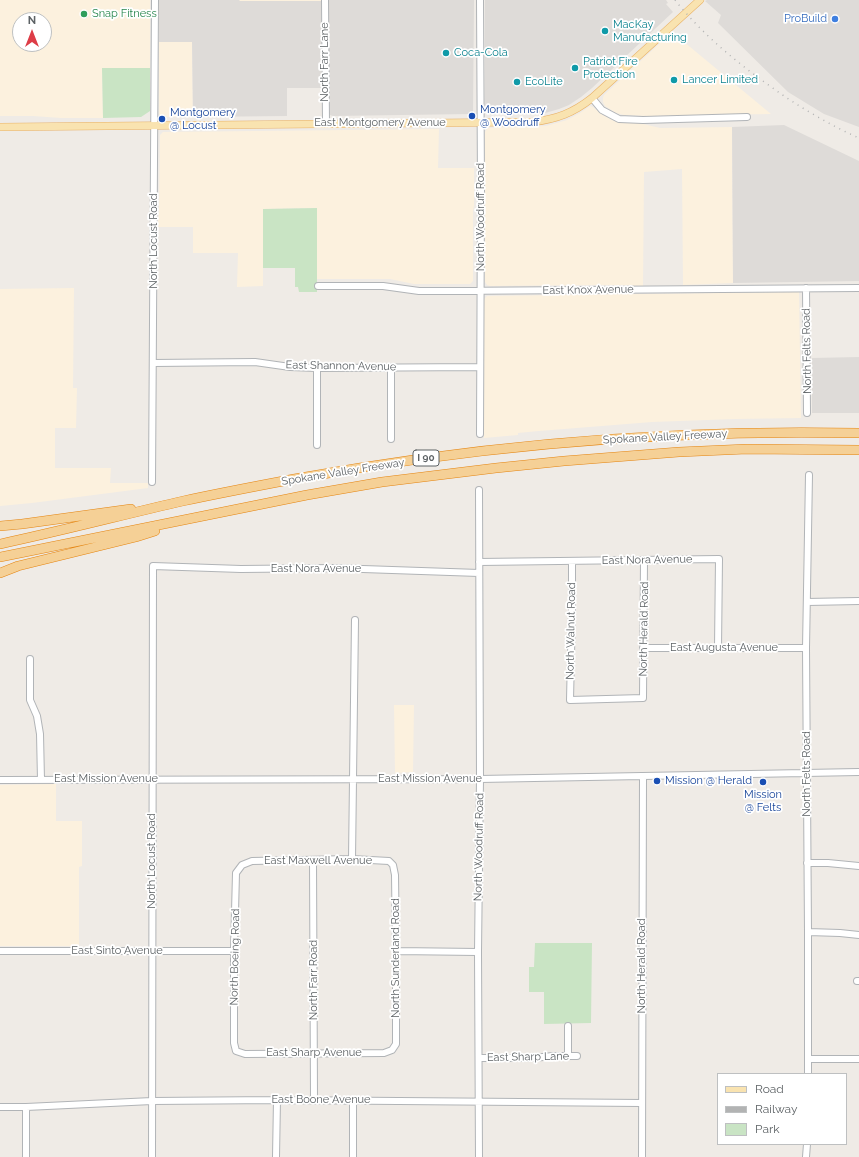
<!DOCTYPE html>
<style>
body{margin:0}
#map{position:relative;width:859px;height:1157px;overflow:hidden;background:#efebe6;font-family:Raleway,sans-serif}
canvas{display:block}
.legend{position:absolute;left:717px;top:1073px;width:130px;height:72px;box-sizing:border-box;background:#fff;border:1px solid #bec0c1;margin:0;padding:5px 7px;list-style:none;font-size:12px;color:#5d6265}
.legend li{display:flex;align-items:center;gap:8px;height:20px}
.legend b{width:20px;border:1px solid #bec0c1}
.north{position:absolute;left:12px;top:12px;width:40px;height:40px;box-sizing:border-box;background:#fff;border:1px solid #bec0c1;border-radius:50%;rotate:0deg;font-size:11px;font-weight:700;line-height:16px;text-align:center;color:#5d6265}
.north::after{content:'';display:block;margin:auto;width:14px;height:18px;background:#dd3d47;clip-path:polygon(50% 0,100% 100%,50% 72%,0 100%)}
</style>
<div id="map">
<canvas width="859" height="1157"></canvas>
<ul class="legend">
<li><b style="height:5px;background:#f9e3b0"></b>Road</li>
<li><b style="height:5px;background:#b2b3b3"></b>Railway</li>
<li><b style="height:11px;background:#c9e4c4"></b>Park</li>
</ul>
<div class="north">N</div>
</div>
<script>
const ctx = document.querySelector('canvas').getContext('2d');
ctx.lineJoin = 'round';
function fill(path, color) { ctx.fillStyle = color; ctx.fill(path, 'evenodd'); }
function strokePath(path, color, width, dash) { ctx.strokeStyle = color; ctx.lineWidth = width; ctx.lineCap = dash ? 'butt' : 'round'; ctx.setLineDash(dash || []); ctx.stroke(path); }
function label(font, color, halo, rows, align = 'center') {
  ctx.font = font + ' Raleway,sans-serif'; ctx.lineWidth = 3.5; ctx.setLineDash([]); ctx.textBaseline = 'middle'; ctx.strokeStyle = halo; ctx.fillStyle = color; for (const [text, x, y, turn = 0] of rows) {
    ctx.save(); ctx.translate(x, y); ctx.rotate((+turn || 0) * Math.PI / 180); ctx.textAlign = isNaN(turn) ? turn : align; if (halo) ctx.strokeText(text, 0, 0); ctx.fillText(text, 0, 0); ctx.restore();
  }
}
fill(new Path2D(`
 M0,0H150V68H102L103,118H61L33,116H0ZM20,20H44V44H20Z
 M239,0H321V1H239Z
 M672,32L771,114L648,116L624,115L616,113L605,106L603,102V98L604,95Z
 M159,42H192L193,117H162L159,116Z
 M590,106L593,107L603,115L614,121L624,123H639L660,128L732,127L733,283L683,285L682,169L644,172L643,286L593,285L490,286L487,285L485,282V132L487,129L489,128L546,126L567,120L580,113Z
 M439,129L438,168H474V205L473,211V281L470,284H414L390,279H317V208L263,209V286L237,287L238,253H193V227H157L159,211L160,135L163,132Z
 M74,288L73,388H77L76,428H55V468H111L110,483H148V488L32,503L0,506V289Z
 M799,292L801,418L735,419L652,422L539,431L518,433V435L484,438V301L485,298L487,296Z
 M394,705H414L413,772L395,773Z
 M56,784V821H82V866L79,867V946H0V785Z`), '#fcf1de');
fill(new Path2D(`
 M159,0H239L240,1H321V88H287V116L193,117L192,42H159Z
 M327,0H474L473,113L471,114L333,116L330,115L327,112Z
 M485,0H666L668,3L666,4L673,12L592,88L581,97L569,105L559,109L545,113L535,114H491L487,113L485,110Z
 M707,0H859V127L824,114L788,92L718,23L721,15L705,1Z
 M784,125L859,161V281L733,283L732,127Z
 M859,357V413H812V358Z`), '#dedbd8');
fill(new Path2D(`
 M102,68H150V111L141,117L103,118Z
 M317,208V292H299L298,287H295V268H263V209Z
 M535,943H592L591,1023L544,1024V992H529V967H534Z`), '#c9e4c4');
const minor = new Path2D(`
 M325,0L326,123
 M592,98L602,110L619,119L643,120L747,117
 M318,286H383L419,291H446L859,288
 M806,288L807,413
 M153,363L255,362L290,367L317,368L480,367
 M391,367V439
 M317,368V445
 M480,434L481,186L480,0
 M152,482L155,0
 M479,562L719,559L718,648
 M572,562V610L570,700L643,698L644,560
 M807,602L859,601
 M643,648H806
 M30,659V700L37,716L40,734L41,780
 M0,780L480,779L859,772
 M352,859L389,861L393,865L395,875L396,951V1044L392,1050L384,1053L245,1054L236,1051L234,1043V951L236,873L242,865L252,861Z
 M352,859L355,620
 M313,860L314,1100
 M807,863H828L859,866
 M808,932L840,933L859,935
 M0,951H234
 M396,951L478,952
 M857,981H859
 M568,1026V1056
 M479,1058H533L553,1056H577
 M808,1059H859
 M808,1074V932L806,648L809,475
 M353,1100V1157
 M0,1107H26L152,1101L277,1100L642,1103
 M26,1107V1157
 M152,1157L153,566L241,569L334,568L479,573
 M276,1157L277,1100
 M479,1157L478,952L480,779L479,490
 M642,1157L643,776
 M806,1157L807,1144`);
const major = new Path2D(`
 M0,127L533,122C557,119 573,113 592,98L700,0`);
const highway = new Path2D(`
 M0,526L22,524L131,509
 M0,544C61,531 122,515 183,501C220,493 257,486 294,479C480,445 670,429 859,433
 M0,557L307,495L382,482L496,468L564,461L679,452L747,449L859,450
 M0,573L18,566L136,537L155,531`);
strokePath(minor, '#b1b4b7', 8);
strokePath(major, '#e8b166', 8);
strokePath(highway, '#e48410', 10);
strokePath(minor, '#fff', 6);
strokePath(major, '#f9e3b0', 7);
strokePath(highway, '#f5d096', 9);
strokePath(new Path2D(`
 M675,0C706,39 746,70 787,98C810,113 834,127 859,138`), '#b2b3b3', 1.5, [1, 5]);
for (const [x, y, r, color] of [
 [84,14,4,"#2e9e5b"],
 [835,19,4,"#3f7fe0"],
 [605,31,4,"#0f9aa8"],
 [446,53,4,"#0f9aa8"],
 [575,68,4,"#0f9aa8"],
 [674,80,4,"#0f9aa8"],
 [517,82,4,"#0f9aa8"],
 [472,116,4,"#1a4fb4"],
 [162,119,4,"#1a4fb4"],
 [657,781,4,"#1a4fb4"],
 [763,782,4,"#1a4fb4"]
]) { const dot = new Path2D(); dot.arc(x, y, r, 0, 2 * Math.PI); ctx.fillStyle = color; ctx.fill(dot); strokePath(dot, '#fff', 1.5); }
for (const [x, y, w] of [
 [426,458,26]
]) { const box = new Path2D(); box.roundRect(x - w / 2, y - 8, w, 16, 3); ctx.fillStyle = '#fff'; ctx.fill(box); strokePath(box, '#5d6265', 1); }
label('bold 10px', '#5d6265', null, [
 ["I 90",426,458]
]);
label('11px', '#27864d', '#fff', [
 ["Snap Fitness",92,14]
], 'left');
label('11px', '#366cbe', '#fff', [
 ["ProBuild",827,19]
], 'right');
label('11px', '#0d838f', '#fff', [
 ["MacKay",613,25],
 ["Manufacturing",613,38],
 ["Coca-Cola",454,53],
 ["Patriot Fire",583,62],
 ["Protection",583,75],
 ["Lancer Limited",682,80],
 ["EcoLite",525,82]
], 'left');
label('11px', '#5d6265', '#fff', [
 ["North Farr Lane",325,62,-90],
 ["East Montgomery Avenue",380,123],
 ["North Woodruff Road",481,217,-90],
 ["North Locust Road",154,241,-90],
 ["East Knox Avenue",588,290,-1],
 ["North Felts Road",807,351,-91],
 ["East Shannon Avenue",341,366,1],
 ["Spokane Valley Freeway",665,437,-3],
 ["Spokane Valley Freeway",343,472,-9],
 ["East Nora Avenue",647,560,-1],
 ["East Nora Avenue",316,569],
 ["North Herald Road",644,629,-89],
 ["North Walnut Road",571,631,-89],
 ["East Augusta Avenue",724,648],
 ["North Felts Road",807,774,-90],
 ["East Mission Avenue",106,779],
 ["East Mission Avenue",430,779],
 ["North Woodruff Road",479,847,-89],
 ["North Locust Road",152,861,-90],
 ["East Maxwell Avenue",318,861],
 ["East Sinto Avenue",117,951],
 ["North Boeing Road",235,957,-89],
 ["North Sunderland Road",396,958,-90],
 ["North Herald Road",642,966,-90],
 ["North Farr Road",314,980,-90],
 ["East Sharp Avenue",314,1053],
 ["East Sharp Lane",528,1057,-1],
 ["East Boone Avenue",321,1100]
]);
label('11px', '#164399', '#fff', [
 ["Montgomery",480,110],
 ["@ Woodruff",480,123],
 ["Montgomery",170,113],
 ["@ Locust",170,126],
 ["Mission @ Herald",665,781],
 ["Mission",763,795,"center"],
 ["@ Felts",763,808,"center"]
], 'left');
</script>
